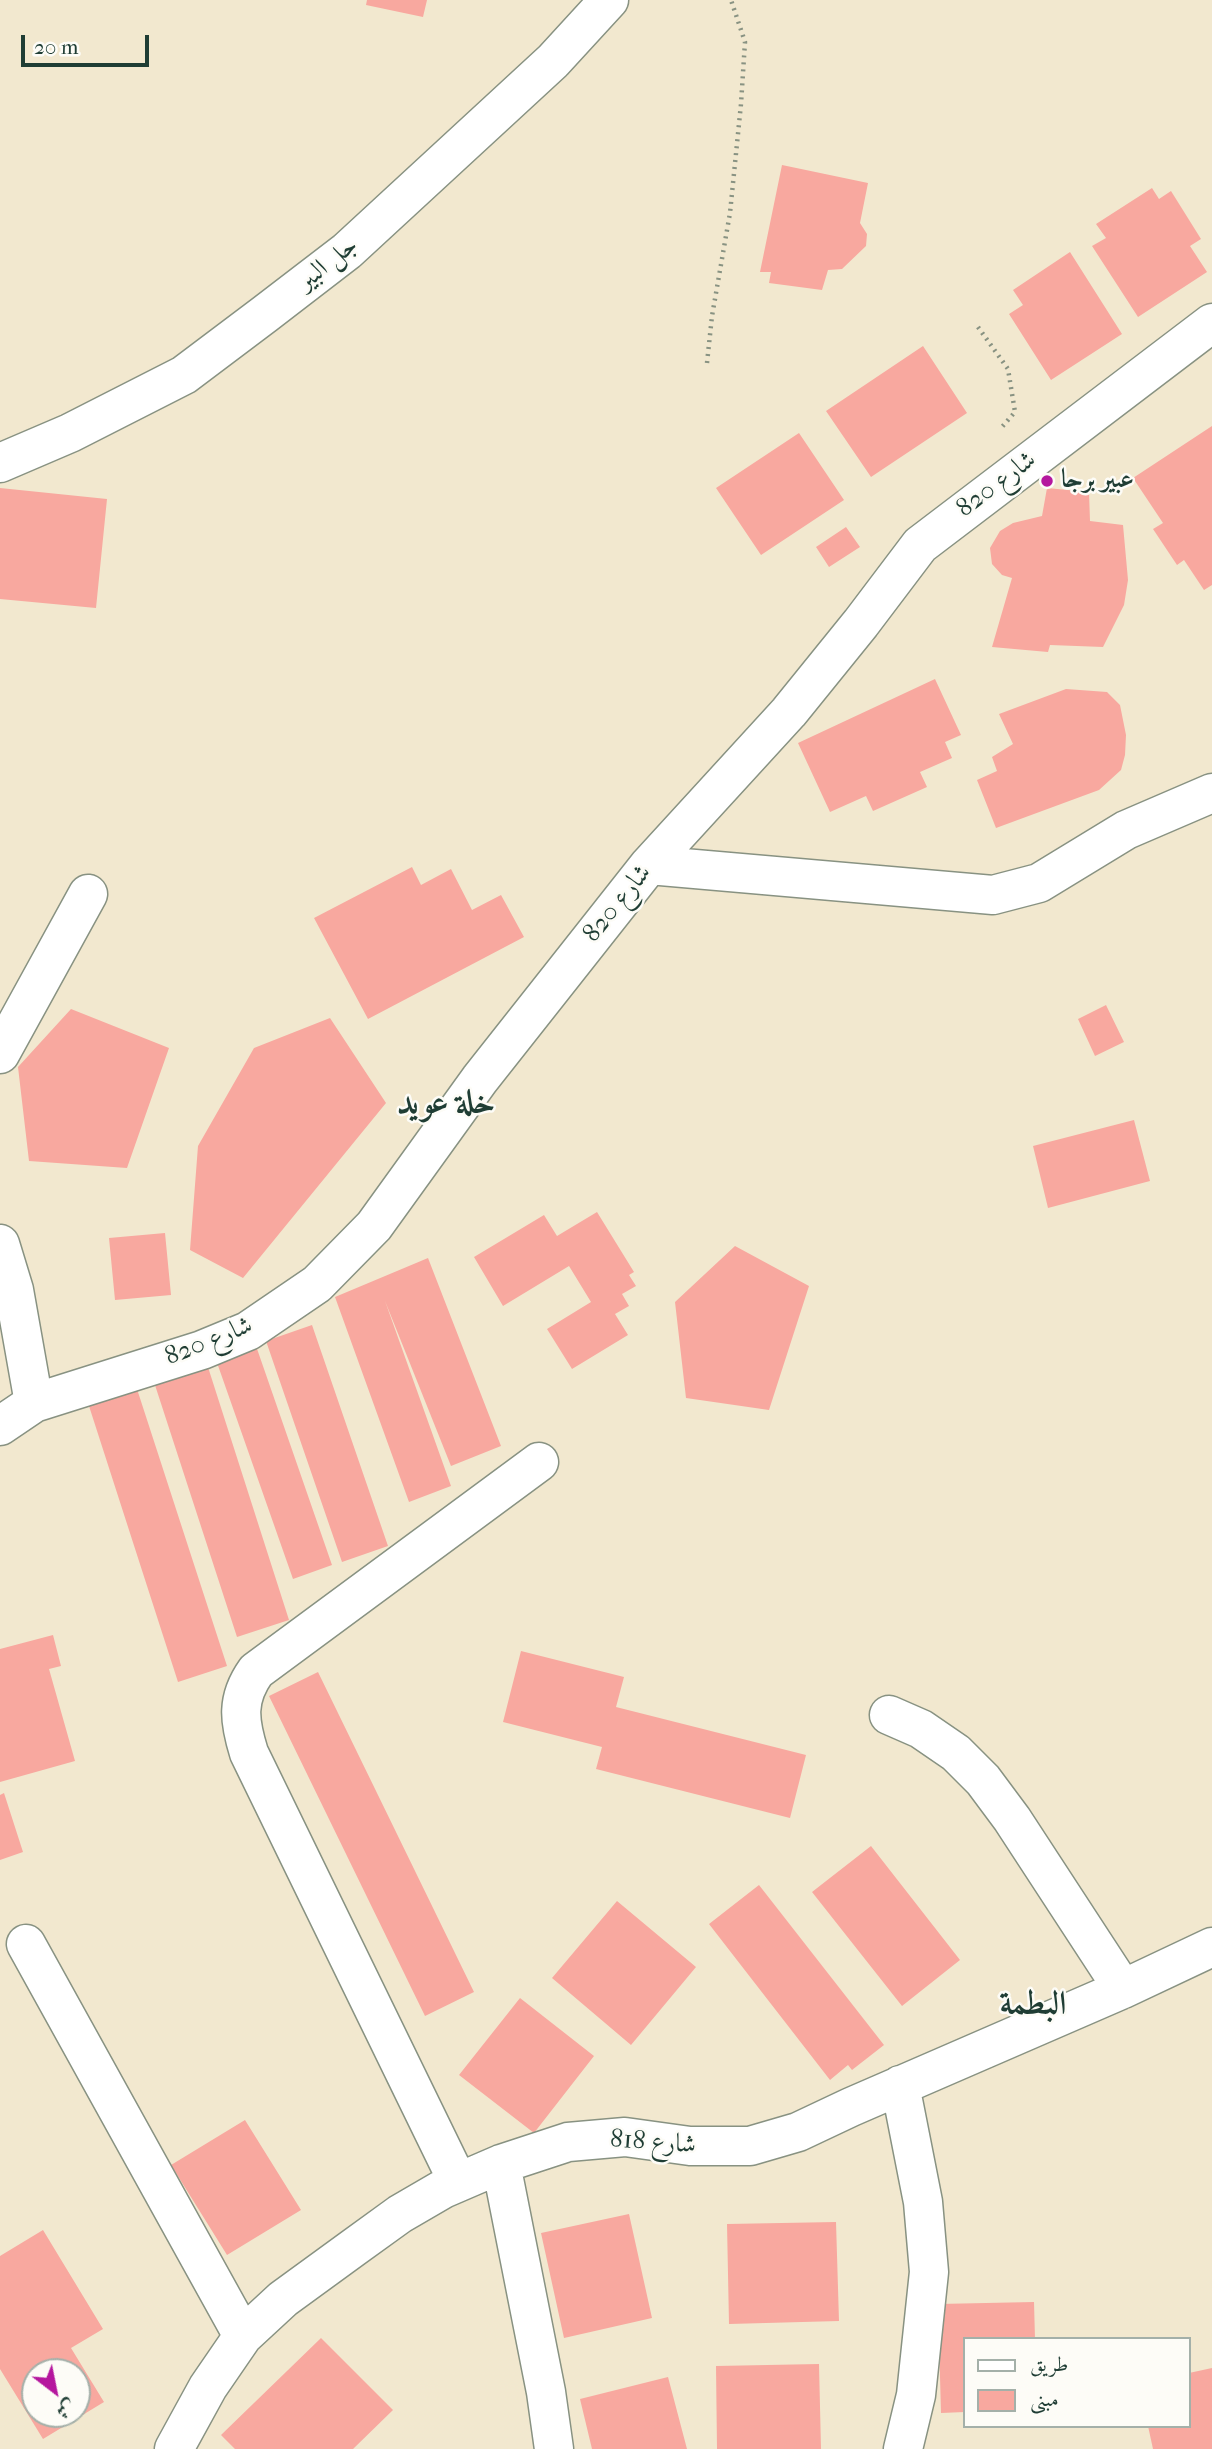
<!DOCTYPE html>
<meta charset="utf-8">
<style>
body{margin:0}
#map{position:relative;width:1212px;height:2449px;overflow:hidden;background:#f2e8cf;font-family:"IM FELL French Canon",Amiri,serif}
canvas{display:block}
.legend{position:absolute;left:963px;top:2337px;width:228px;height:91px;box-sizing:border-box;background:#fdfcf7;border:2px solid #a4b0a9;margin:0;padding:9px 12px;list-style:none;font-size:21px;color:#1f3d34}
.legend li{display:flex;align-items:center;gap:14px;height:35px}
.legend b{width:35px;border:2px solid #a4b0a9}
.north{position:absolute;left:21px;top:2358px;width:70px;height:70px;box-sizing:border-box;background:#fdfcf7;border:2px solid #a4b0a9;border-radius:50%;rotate:148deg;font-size:19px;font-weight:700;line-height:28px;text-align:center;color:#1f3d34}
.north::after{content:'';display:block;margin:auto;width:24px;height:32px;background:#b5179e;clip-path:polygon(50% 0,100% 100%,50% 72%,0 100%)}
.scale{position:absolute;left:21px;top:35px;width:128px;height:32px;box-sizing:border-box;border:4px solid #1f3d34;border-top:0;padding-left:9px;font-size:21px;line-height:24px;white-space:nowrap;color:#1f3d34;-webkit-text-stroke:5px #fdfcf7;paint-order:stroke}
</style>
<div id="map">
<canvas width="1212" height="2449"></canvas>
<ul class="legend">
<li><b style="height:9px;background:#fff"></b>طريق</li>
<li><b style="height:19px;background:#f8a89f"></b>مبنى</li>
</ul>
<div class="north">ش</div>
<div class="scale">20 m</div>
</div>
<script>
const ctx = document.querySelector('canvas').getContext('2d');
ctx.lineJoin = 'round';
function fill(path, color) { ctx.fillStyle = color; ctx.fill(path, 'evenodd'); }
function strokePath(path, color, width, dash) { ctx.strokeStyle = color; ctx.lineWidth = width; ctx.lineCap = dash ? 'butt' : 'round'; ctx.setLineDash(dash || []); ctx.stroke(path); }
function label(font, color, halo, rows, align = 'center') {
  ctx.font = font + ' "IM FELL French Canon",Amiri,serif'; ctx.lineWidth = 5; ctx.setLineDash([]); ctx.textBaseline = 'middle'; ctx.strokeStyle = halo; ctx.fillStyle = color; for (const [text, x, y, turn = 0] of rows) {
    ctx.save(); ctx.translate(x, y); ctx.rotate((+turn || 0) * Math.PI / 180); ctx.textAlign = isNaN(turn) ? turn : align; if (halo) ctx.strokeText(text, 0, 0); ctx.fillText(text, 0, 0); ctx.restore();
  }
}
fill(new Path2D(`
 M367,0H427L423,17L366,5Z
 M782,165L868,183L860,223L867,234L866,246L842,269L828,270L822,290L769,283L771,272H760Z
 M1152,188L1159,199L1171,191L1201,239L1190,246L1207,272L1138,317L1092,246L1106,238L1096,224Z
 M1070,252L1122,334L1051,380L1009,314L1023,305L1013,290Z
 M923,346L967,413L871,477L826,411Z
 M1212,426V585L1204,590L1184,560L1177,565L1153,529L1163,523L1133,478Z
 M799,433L844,500L761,555L716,488Z
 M0,488L107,499L96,608L0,599Z
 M1047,488L1089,492L1090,521L1123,525L1128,580L1124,605L1103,647L1050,645L1048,652L992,647L1012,578L1002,575L992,564L990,548L1000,531L1013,523L1042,516Z
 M846,527L860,547L829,567L816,547Z
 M935,679L961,735L945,742L952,758L920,772L927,787L873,811L866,796L830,812L798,743Z
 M1066,689L1107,692L1120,705L1126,735L1125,755L1121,770L1099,790L996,828L977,780L997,771L992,757L1013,744L999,714Z
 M412,867L421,885L451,869L472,910L501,895L524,937L368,1019L314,918Z
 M1106,1005L1124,1042L1095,1056L1078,1019Z
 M71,1009L169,1048L127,1168L29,1161L18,1067Z
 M330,1018L386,1103L243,1278L190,1250L198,1146L254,1048Z
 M1134,1120L1150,1181L1048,1208L1033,1146Z
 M597,1212L634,1272L629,1275L636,1286L622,1294L629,1306L615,1314L628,1335L572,1369L547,1329L591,1302L569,1266L503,1306L474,1257L544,1215L557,1236Z
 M165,1233L171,1295L115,1300L109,1238Z
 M735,1246L809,1286L769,1410L686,1398L675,1302Z
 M428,1258L501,1446L451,1466L385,1301L451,1486L409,1502L335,1297Z
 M312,1325L388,1546L342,1562L266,1341Z
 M255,1343L332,1565L293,1579L215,1357Z
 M207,1364L289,1620L237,1637L154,1382Z
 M137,1389L227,1666L178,1682L89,1406Z
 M53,1635L61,1666L49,1669L75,1761L0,1782V1649Z
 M521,1651L624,1677L616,1707L806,1755L790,1818L596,1769L602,1747L503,1722Z
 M318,1672L474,1992L425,2016L269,1696Z
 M4,1793L23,1852L0,1860V1795Z
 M871,1846L960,1960L902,2006L812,1892Z
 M759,1885L884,2045L852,2070L848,2065L830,2080L709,1924Z
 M617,1901L696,1967L631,2045L552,1978Z
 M520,1998L594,2056L534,2133L459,2075Z
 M245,2120L301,2210L227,2255L171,2165Z
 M629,2214L652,2318L564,2338L541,2233Z
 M836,2222L839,2321L729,2324L727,2224Z
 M43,2230L103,2329L71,2348L104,2402L43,2439L0,2369V2256ZM35,2372H77V2414H35Z
 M1034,2302L1035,2339H965V2412L941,2413L938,2304Z
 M321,2338L393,2410L353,2449H235L221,2435Z
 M819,2364L821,2449H717L716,2366Z
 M1212,2368V2449H1153L1148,2426H1189V2373Z
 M668,2377L687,2449H592L580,2399Z`), '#f8a89f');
const street = new Path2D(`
 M0,463L70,433L184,375L265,314L347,251L553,61L609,0
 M649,865L993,895L1039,883L1126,830L1212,793
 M0,1054L88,894
 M0,1244L14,1290L34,1403
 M0,1426L34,1403L202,1350L248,1331L317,1284L374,1226L480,1079L649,865L789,712L861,623L920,545L1212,323
 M889,1715L921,1729L956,1753L983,1780L1012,1819L1123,1989
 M26,1944L243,2336
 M900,2085L923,2202L929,2272L916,2395L903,2449
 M501,2164L546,2392L554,2449
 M458,2182L249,1753C239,1721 236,1699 256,1671L539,1462
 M174,2449L208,2387L243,2336L283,2299L353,2248L400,2214L443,2189L501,2164L568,2142L625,2137L690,2146H750L798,2132L851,2107L1123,1989L1212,1947`);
strokePath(street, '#889282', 41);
strokePath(new Path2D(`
 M978,327L1008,369L1015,412L1001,428
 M707,363L712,316L730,213L741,104L745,42L731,0`), '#889282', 4.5, [2, 5]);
strokePath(street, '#fff', 38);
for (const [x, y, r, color] of [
 [1047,481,7,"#b5179e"]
]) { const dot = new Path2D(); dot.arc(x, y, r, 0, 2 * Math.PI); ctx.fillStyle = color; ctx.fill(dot); strokePath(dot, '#fdfcf7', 2.5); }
label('26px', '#1f3d34', '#fdfcf7', [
 ["جل البير",328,264,-39],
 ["شارع 820",997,485,-37],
 ["شارع 820",618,904,-51],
 ["شارع 820",209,1342,-22],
 ["شارع 818",653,2143,4]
]);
label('bold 26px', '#1f3d34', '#fdfcf7', [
 ["عبير برجا",1061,481]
], 'left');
label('bold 33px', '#1f3d34', '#fdfcf7', [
 ["خلة عويد",446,1105],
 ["البطمة",1033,2006]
]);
</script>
